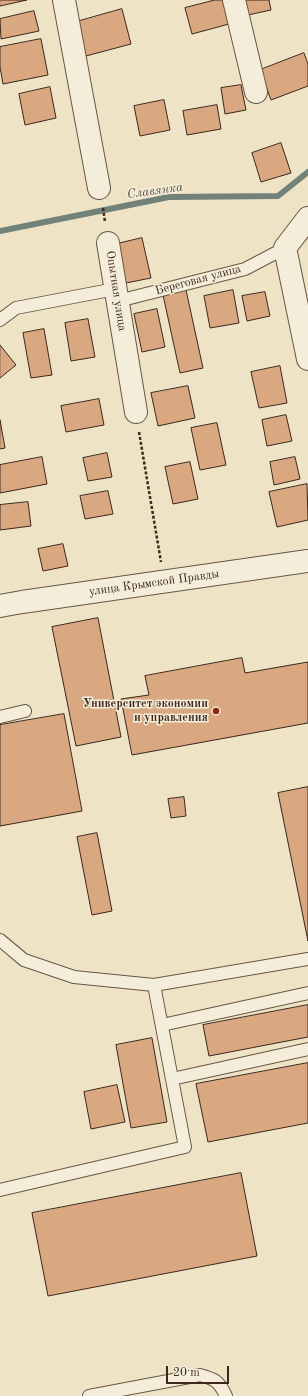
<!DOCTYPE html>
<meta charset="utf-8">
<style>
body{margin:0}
#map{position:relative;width:308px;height:1396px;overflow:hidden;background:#eee4c5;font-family:"Old Standard TT",serif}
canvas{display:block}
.scale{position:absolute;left:166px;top:1366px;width:63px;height:18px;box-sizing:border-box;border:2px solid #3b271c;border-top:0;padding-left:5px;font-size:12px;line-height:14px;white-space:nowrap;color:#3b271c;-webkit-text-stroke:3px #f4edd9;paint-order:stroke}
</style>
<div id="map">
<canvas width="308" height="1396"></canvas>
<div class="scale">20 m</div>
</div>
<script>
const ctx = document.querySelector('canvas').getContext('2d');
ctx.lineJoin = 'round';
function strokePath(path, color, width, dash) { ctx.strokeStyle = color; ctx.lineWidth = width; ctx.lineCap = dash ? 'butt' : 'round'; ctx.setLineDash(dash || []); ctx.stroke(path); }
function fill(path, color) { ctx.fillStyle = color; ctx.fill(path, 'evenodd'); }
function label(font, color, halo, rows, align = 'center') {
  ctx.font = font + ' "Old Standard TT",serif'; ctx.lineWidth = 3; ctx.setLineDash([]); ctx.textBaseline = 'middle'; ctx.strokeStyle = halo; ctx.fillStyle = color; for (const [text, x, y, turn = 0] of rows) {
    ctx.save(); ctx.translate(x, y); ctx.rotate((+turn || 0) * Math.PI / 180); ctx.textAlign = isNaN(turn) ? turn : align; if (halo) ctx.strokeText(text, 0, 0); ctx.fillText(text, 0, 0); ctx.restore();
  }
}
strokePath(new Path2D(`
 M0,231L169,197L278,196L308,172`), '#738278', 6);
const building = new Path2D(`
 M0,0H27L0,6Z
 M215,0H223L229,24L192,34L185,8Z
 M245,0H269L271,10L248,15Z
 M122,9L131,44L86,56L76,22Z
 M34,11L39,31L1,39L0,19Z
 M41,39L48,75L3,84L0,67V47Z
 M304,53L308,64V86L271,100L260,70Z
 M241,85L246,110L225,114L221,88Z
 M50,87L56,118L25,125L19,94Z
 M164,100L170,130L140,136L134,106Z
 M217,105L221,129L187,135L183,111Z
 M281,143L291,173L261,182L252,153Z
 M142,238L151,278L126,283L117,244Z
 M186,290L203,368L180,373L163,295Z
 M233,290L239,323L210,328L204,296Z
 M265,292L270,316L247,321L242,296Z
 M157,309L165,347L142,352L134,314Z
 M88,319L95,357L71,361L65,323Z
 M44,329L52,375L31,378L23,333Z
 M0,345L16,365L0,378Z
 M280,366L287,403L259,408L251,372Z
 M188,386L195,418L158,426L151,393Z
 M99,399L104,425L66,432L61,406Z
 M286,415L292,441L267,446L262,420Z
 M0,420L5,448L0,449Z
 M217,423L226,465L200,470L191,428Z
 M107,453L112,477L88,481L83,458Z
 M42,457L47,484L0,493V465Z
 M295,457L300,479L274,485L270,462Z
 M190,462L198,499L173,504L165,467Z
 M307,484L308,520L277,527L269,492Z
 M108,491L113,514L85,519L80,496Z
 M28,502L31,526L0,530V505Z
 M63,544L68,566L43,571L38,549Z
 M98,618L121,737L76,746L52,627Z
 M242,658L245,673L308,662V723L132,755L121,699L149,695L145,676Z
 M64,714L82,811L0,826V725Z
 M308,787V941L278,793Z
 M184,797L186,816L171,818L168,799Z
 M97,833L112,911L92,915L77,837Z
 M308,1005V1037L209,1056L203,1025Z
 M152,1038L167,1122L131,1128L116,1045Z
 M308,1063V1123L208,1142L196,1084Z
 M117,1085L125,1122L91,1129L84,1092Z
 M241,1173L257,1256L48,1296L32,1213Z`);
fill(building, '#d9a780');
strokePath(building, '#3b271c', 1);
const service = new Path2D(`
 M118,301L245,269L285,248
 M0,320L16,308L115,289
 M0,717L25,711
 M0,940L24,960L74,977L154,985L185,1147L0,1190
 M154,985L308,959
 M162,1025L308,993
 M172,1079L308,1049
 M89,1396L200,1375C215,1379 219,1381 226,1396`);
const minor = new Path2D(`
 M64,0L99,188
 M234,0L256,92
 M308,218L285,248L308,359
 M108,243L136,412
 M0,606L22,602L308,561`);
strokePath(service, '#685646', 14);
strokePath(minor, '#685646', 24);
strokePath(new Path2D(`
 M103,208L105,222
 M139,432L161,562`), '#3b271c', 2.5, [3, 2]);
strokePath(service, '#f4edd9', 12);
strokePath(minor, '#f4edd9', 22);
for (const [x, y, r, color] of [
 [216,711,4,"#8f2418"]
]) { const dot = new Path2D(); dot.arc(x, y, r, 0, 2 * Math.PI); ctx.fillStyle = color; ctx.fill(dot); strokePath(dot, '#f4edd9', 1.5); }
label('12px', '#3b271c', '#f4edd9', [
 ["Береговая улица",198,280,-15],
 ["Опытная улица",116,291,81],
 ["улица Крымской Правды",154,583,-8]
]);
label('bold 12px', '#3b271c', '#f4edd9', [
 ["Университет экономии",208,704],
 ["и управления",208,718]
], 'right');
label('italic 13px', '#524d42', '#f4edd9', [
 ["Славянка",155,191,-8]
]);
</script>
